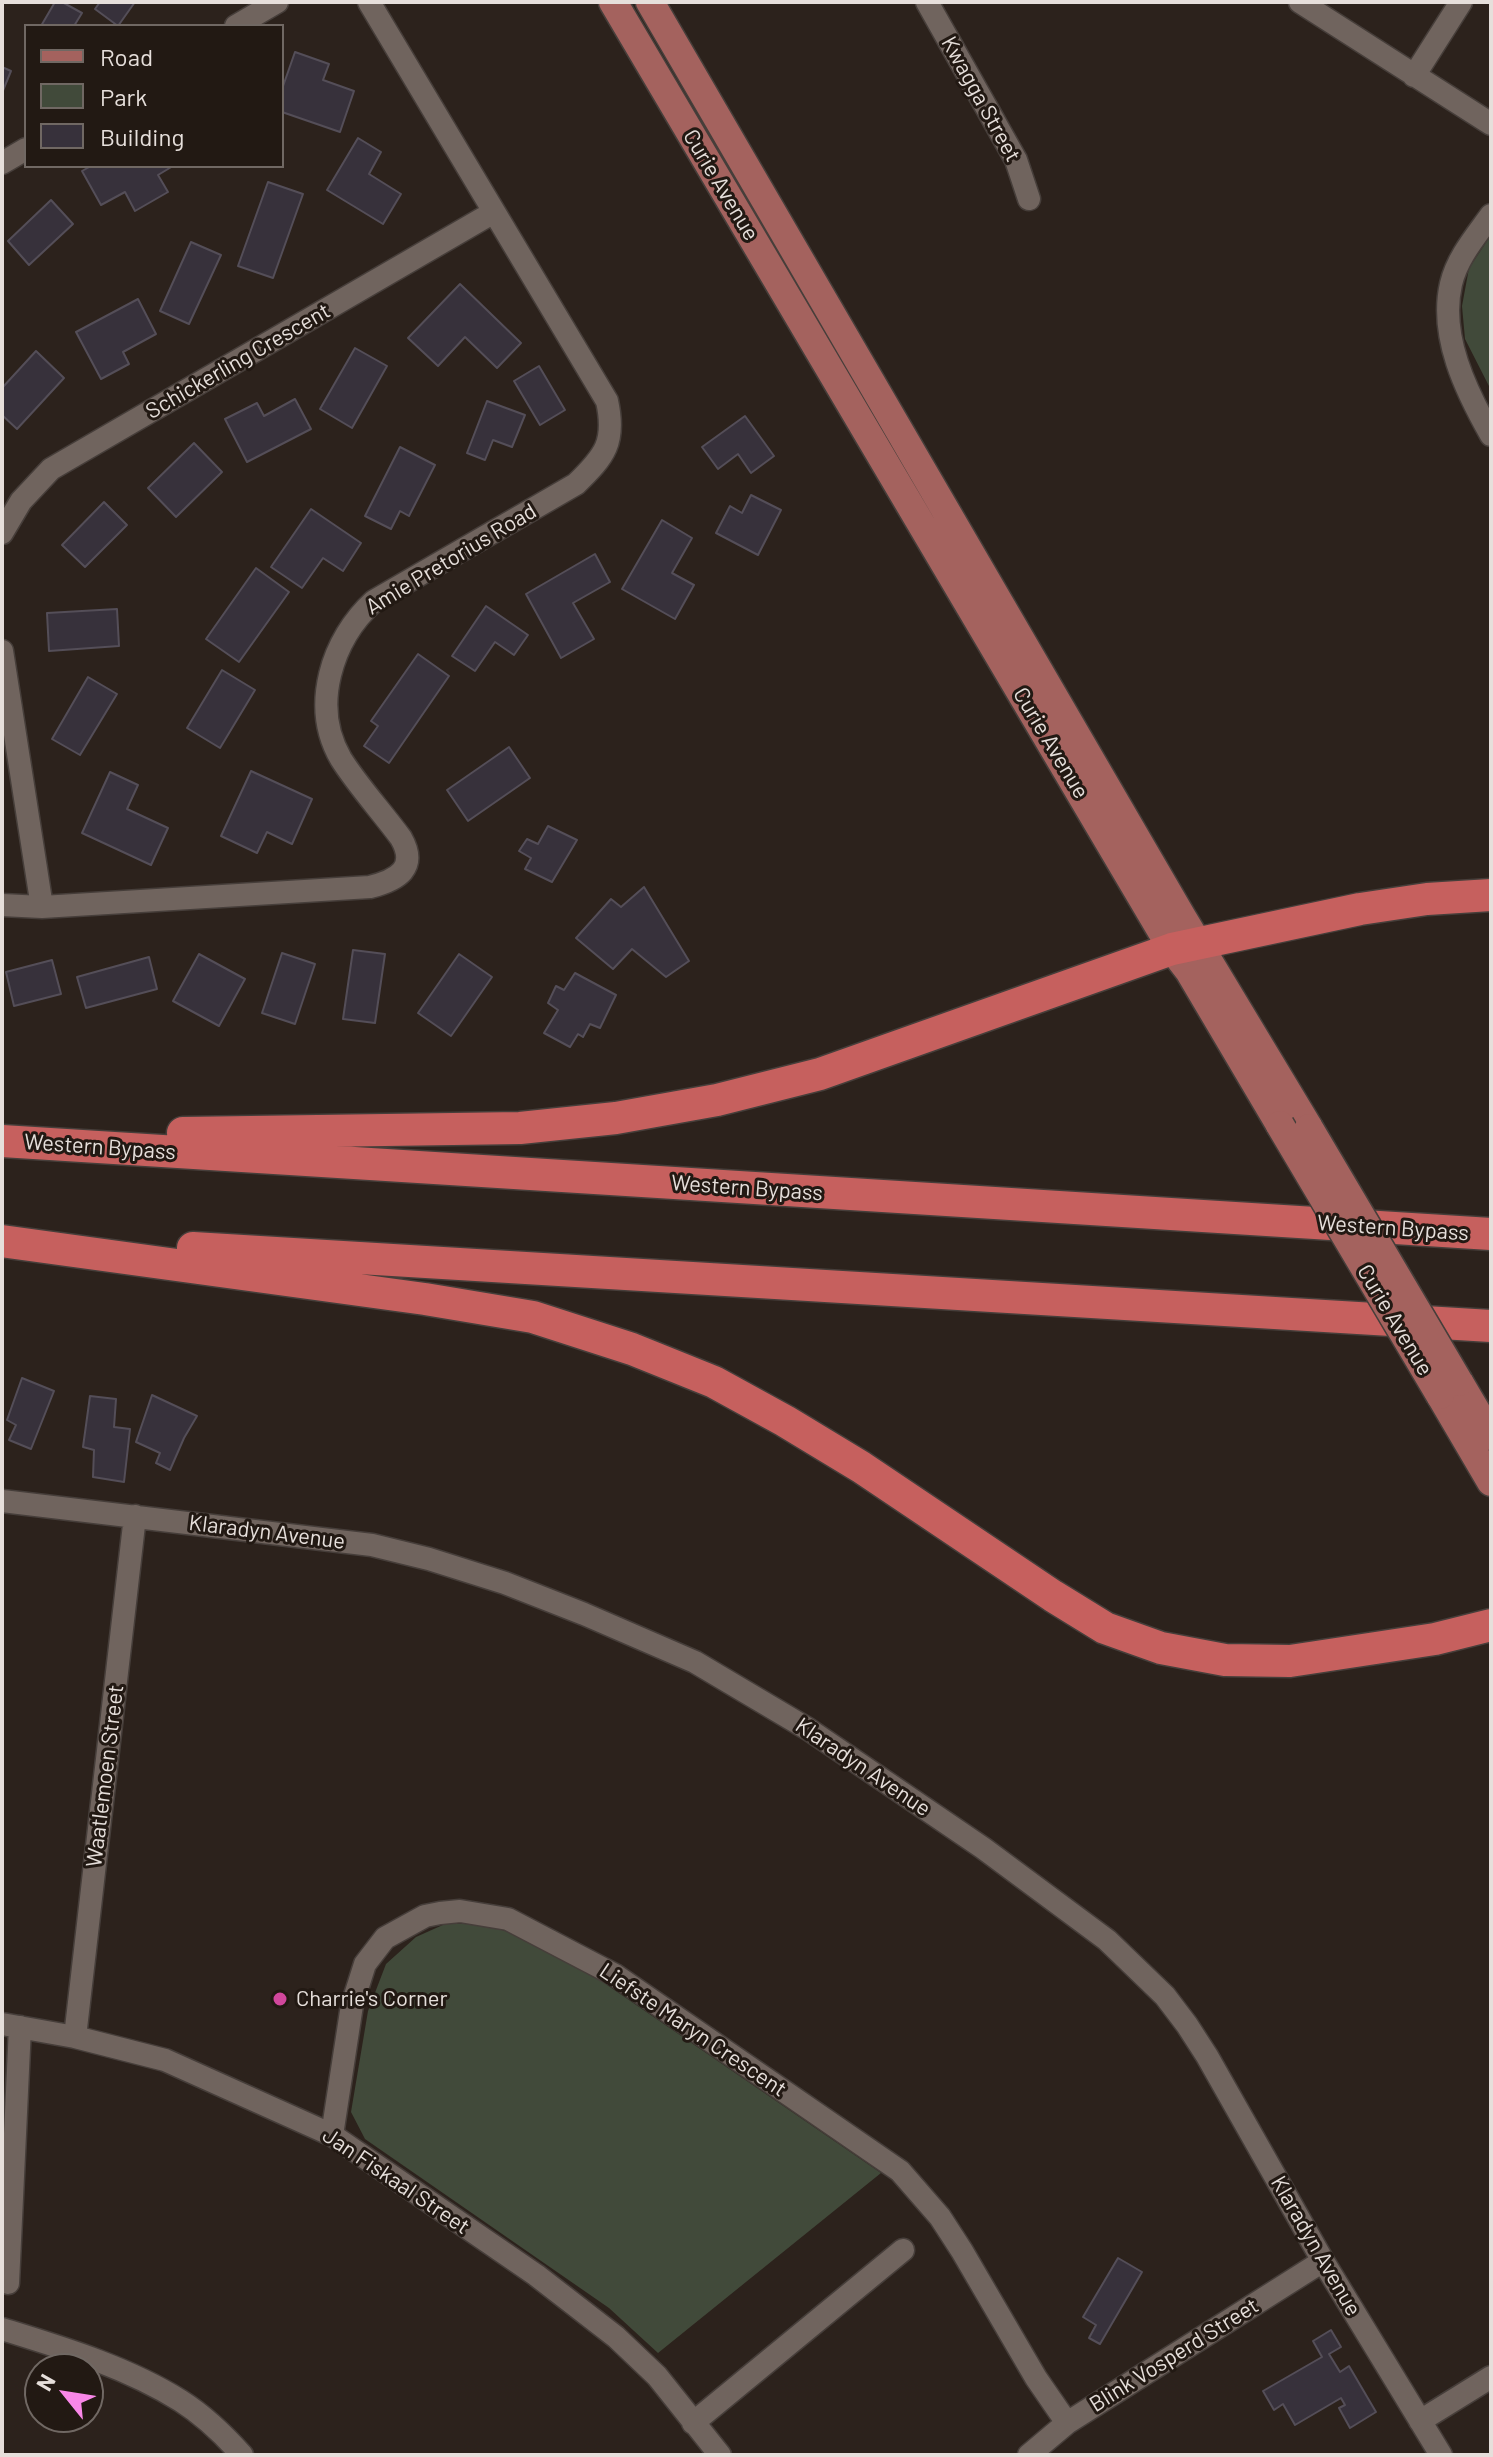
<!DOCTYPE html>
<style>
body{margin:0}
#map{position:relative;width:1493px;height:2457px;overflow:hidden;background:#2c221c;font-family:Barlow,sans-serif}
canvas{display:block}
.frame{position:absolute;inset:0;border:4px solid #e6dfdb;pointer-events:none}
.legend{position:absolute;left:24px;top:24px;width:260px;height:144px;box-sizing:border-box;background:#221913;border:2px solid #706863;margin:0;padding:10px 14px;list-style:none;font-size:24px;color:#e6dfdb}
.legend li{display:flex;align-items:center;gap:16px;height:40px}
.legend b{width:40px;border:2px solid #706863}
.north{position:absolute;left:24px;top:2353px;width:80px;height:80px;box-sizing:border-box;background:#221913;border:2px solid #706863;border-radius:50%;rotate:300deg;font-size:22px;font-weight:700;line-height:32px;text-align:center;color:#e6dfdb}
.north::after{content:'';display:block;margin:auto;width:28px;height:36px;background:#f987e8;clip-path:polygon(50% 0,100% 100%,50% 72%,0 100%)}
</style>
<div id="map">
<canvas width="1493" height="2457"></canvas>
<div class="frame"></div>
<ul class="legend">
<li><b style="height:10px;background:#a4625e"></b>Road</li>
<li><b style="height:22px;background:#414a3a"></b>Park</li>
<li><b style="height:22px;background:#37313b"></b>Building</li>
</ul>
<div class="north">N</div>
</div>
<script>
const ctx = document.querySelector('canvas').getContext('2d');
ctx.lineJoin = 'round';
function fill(path, color) { ctx.fillStyle = color; ctx.fill(path, 'evenodd'); }
function strokePath(path, color, width, dash) { ctx.strokeStyle = color; ctx.lineWidth = width; ctx.lineCap = dash ? 'butt' : 'round'; ctx.setLineDash(dash || []); ctx.stroke(path); }
function label(font, color, halo, rows, align = 'center') {
  ctx.font = font + ' Barlow,sans-serif'; ctx.lineWidth = 6; ctx.setLineDash([]); ctx.textBaseline = 'middle'; ctx.strokeStyle = halo; ctx.fillStyle = color; for (const [text, x, y, turn = 0] of rows) {
    ctx.save(); ctx.translate(x, y); ctx.rotate((+turn || 0) * Math.PI / 180); ctx.textAlign = isNaN(turn) ? turn : align; if (halo) ctx.strokeText(text, 0, 0); ctx.fillText(text, 0, 0); ctx.restore();
  }
}
fill(new Path2D(`
 M1491,235V390L1465,339L1462,306L1469,268Z
 M479,1923L522,1936L594,1976L881,2173L658,2353L609,2308L365,2139L351,2112L368,2011L386,1964L416,1937L445,1924Z`), '#414a3a');
const building = new Path2D(`
 M55,2H62L82,13L74,26H41Z
 M100,2H135L118,26L95,9Z
 M295,52L329,64L323,80L354,91L340,132L282,112V89Z
 M2,67L11,71L2,93Z
 M358,138L381,152L369,174L401,194L383,224L327,190Z
 M91,166H173L158,175L168,192L135,211L125,192L101,205L82,171Z
 M268,182L303,194L273,278L238,266Z
 M51,200L73,224L29,265L8,241Z
 M191,242L221,255L189,324L160,311Z
 M460,284L521,343L497,368L465,337L438,366L408,338Z
 M138,299L156,334L123,352L129,364L101,379L76,332Z
 M355,348L387,366L352,428L320,409Z
 M36,351L64,378L17,429L2,415V388Z
 M539,366L565,410L540,425L514,381Z
 M295,399L311,429L247,462L225,419L257,403L264,416Z
 M487,401L525,415L512,447L493,440L485,460L467,453Z
 M745,416L774,456L751,473L738,454L718,469L702,447Z
 M194,443L222,472L176,517L148,488Z
 M400,447L435,465L409,516L400,511L391,529L365,516Z
 M751,495L781,510L758,555L716,533L730,506L742,513Z
 M104,502L127,525L85,567L62,545Z
 M311,509L361,543L343,571L323,558L302,588L271,567Z
 M662,520L692,538L672,573L694,585L675,619L622,589Z
 M595,554L610,582L573,603L594,639L561,658L526,594Z
 M256,568L289,592L239,662L206,639Z
 M486,606L528,635L514,655L495,642L475,671L452,656Z
 M117,609L119,646L49,651L47,613Z
 M418,654L449,676L389,763L364,746L378,726L371,721Z
 M222,670L255,690L220,748L187,728Z
 M88,677L117,694L80,755L52,739Z
 M509,747L530,778L468,821L447,790Z
 M251,771L312,799L292,844L267,832L257,853L221,836Z
 M110,772L138,785L127,809L168,828L151,865L82,833Z
 M548,826L577,840L552,882L525,869L531,858L519,851L527,839L538,844Z
 M644,887L689,961L666,977L632,949L613,969L576,938L611,899L621,907Z
 M353,950L385,954L375,1023L343,1019Z
 M282,953L315,964L295,1024L262,1013Z
 M199,954L245,979L219,1026L173,1001Z
 M459,954L492,977L451,1036L418,1013Z
 M149,957L157,989L86,1008L77,977Z
 M52,960L61,994L14,1006L6,972Z
 M575,973L616,995L600,1028L590,1024L583,1037L578,1034L570,1047L544,1033L558,1010L548,1003L556,986L564,990Z
 M22,1378L54,1391L31,1449L9,1440L16,1425L7,1420Z
 M152,1395L197,1416L184,1438L170,1470L156,1463L160,1453L136,1442Z
 M90,1396L116,1399L114,1427L130,1429L124,1482L93,1477L94,1450L83,1447Z
 M1118,2258L1142,2272L1100,2344L1089,2338L1096,2325L1083,2317Z
 M1331,2330L1341,2347L1329,2354L1340,2372L1349,2366L1376,2412L1350,2428L1339,2408L1345,2405L1341,2398L1295,2425L1283,2404L1274,2410L1263,2391L1322,2357L1313,2341Z`);
fill(building, '#37313b');
strokePath(building, '#544e58', 2);
const minor = new Path2D(`
 M927,2L1016,160L1029,199
 M1300,2L1491,124
 M236,26L277,2
 M1414,76L1461,2
 M2,163L26,149
 M1491,215C1476,236 1457,258 1451,284C1439,336 1466,391 1491,435
 M2,533L21,501L51,469L494,212
 M2,651L42,907
 M2,905L42,907L370,887C398,880 418,868 401,838C382,812 358,786 341,759C310,706 332,639 374,601L576,484C605,456 616,442 607,401L369,2
 M2,1501L372,1545L429,1559L505,1583L584,1614L695,1662L808,1729L983,1848L1107,1940L1165,1996L1187,2025L1207,2056L1323,2261L1441,2455
 M2,2024L75,2037L165,2060L332,2135L536,2275L616,2337L657,2376L720,2455
 M75,2037L135,1516
 M332,2135L352,2005L365,1964L385,1938L425,1916L440,1913L460,1911L508,1919L615,1975L900,2171L940,2217L962,2251L1036,2378L1067,2423
 M8,2283L20,2027
 M2,2329C63,2348 127,2367 181,2401C203,2415 225,2436 242,2455
 M1420,2421L1491,2377
 M693,2423L903,2250
 M1029,2455L1067,2423L1323,2261`);
const major = new Path2D(`
 M613,2L1172,949L1189,971L1280,1125
 M650,2L1182,917L1309,1128
 M1459,1382L1491,1436
 M1440,1395L1491,1482`);
const highway = new Path2D(`
 M183,1133L520,1128L616,1118L717,1100L820,1074L1172,949L1360,909L1427,899L1491,895
 M2,1141L1491,1234
 M2,1241L425,1299L533,1317L632,1349L714,1382L785,1421L861,1467L1053,1596L1105,1628L1161,1648L1225,1660L1290,1661L1435,1639L1491,1625
 M193,1248L1491,1326`);
strokePath(minor, '#463e3a', 25);
strokePath(major, '#463e3a', 31);
strokePath(highway, '#463e3a', 35);
strokePath(minor, '#70645e', 22);
strokePath(major, '#a4625e', 28);
strokePath(highway, '#c6605e', 32);
const majorBridge = new Path2D(`
 M1280,1125L1440,1395
 M1309,1128L1459,1382`);
strokePath(majorBridge, '#463e3a', 31, []);
strokePath(majorBridge, '#a4625e', 28);
for (const [x, y, r, color] of [
 [280,1999,8,"#d1479c"]
]) { const dot = new Path2D(); dot.arc(x, y, r, 0, 2 * Math.PI); ctx.fillStyle = color; ctx.fill(dot); strokePath(dot, '#221913', 3); }
label('22px', '#e6dfdb', '#221913', [
 ["Kwagga Street",981,99,61],
 ["Curie Avenue",721,185,59],
 ["Schickerling Crescent",238,361,-30],
 ["Amie Pretorius Road",451,559,-31],
 ["Curie Avenue",1051,743,59],
 ["Western Bypass",100,1147,4],
 ["Western Bypass",747,1188,4],
 ["Western Bypass",1393,1228,4],
 ["Curie Avenue",1395,1320,59],
 ["Klaradyn Avenue",267,1532,7],
 ["Klaradyn Avenue",863,1767,34],
 ["Waatlemoen Street",105,1776,-83],
 ["Liefste Maryn Crescent",693,2030,34],
 ["Jan Fiskaal Street",396,2181,34],
 ["Klaradyn Avenue",1316,2246,60],
 ["Blink Vosperd Street",1174,2355,-32]
]);
label('22px', '#e6dfdb', '#221913', [
 ["Charrie's Corner",296,1999]
], 'left');
</script>
